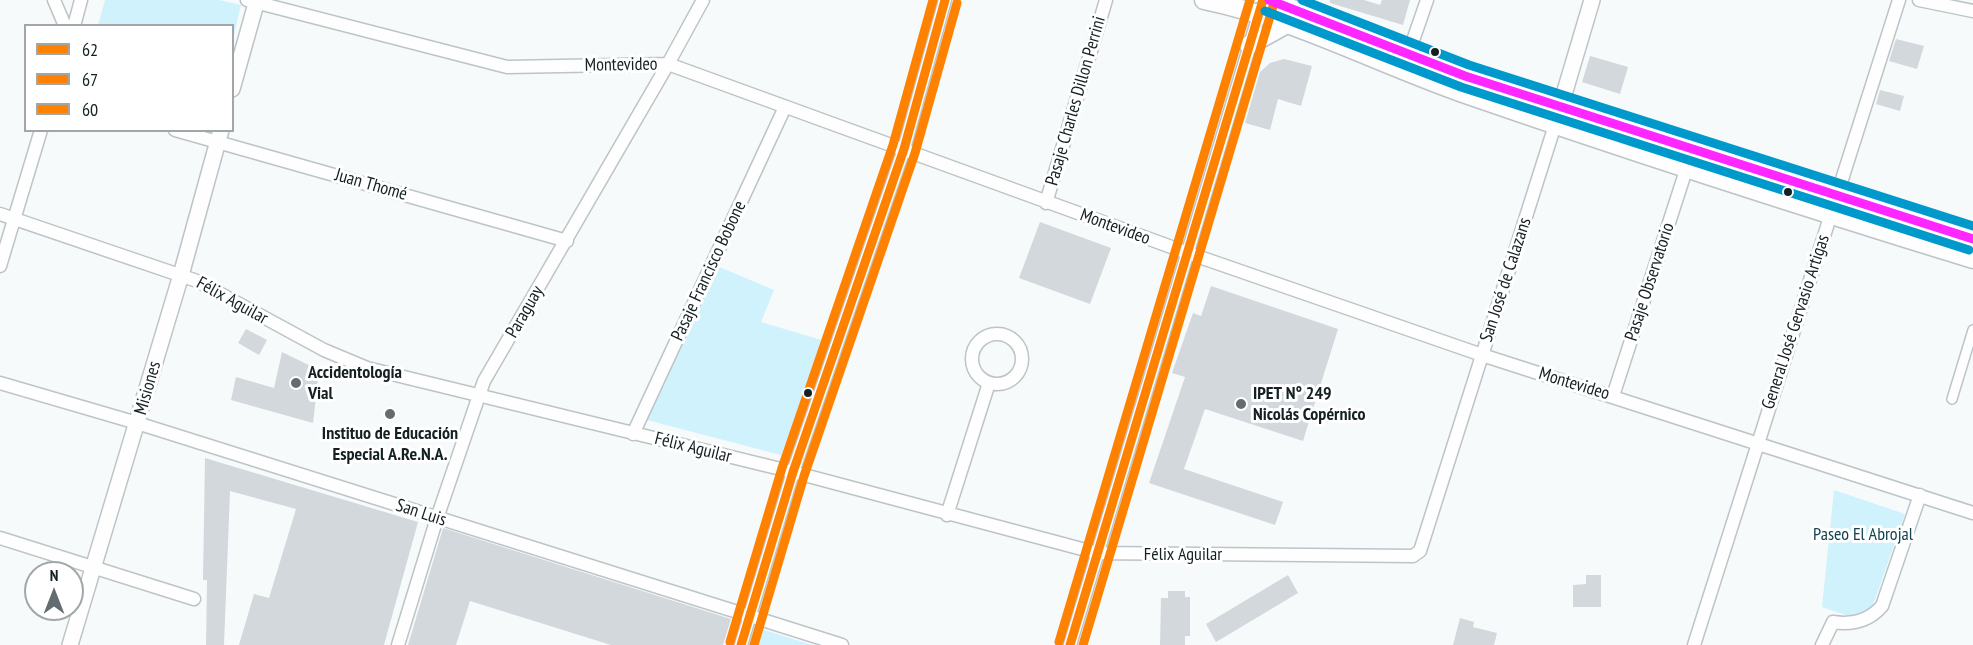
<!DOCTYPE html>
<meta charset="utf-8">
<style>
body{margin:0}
#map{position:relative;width:1973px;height:645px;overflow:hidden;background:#f7fafb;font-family:"PT Sans Narrow",sans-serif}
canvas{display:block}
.legend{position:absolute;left:24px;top:24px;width:210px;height:108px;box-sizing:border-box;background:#fff;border:2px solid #a1a6a7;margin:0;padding:8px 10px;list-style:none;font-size:18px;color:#142023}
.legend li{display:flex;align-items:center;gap:12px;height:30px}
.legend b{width:30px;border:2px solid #a1a6a7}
.north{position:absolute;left:24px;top:561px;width:60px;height:60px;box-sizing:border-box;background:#fff;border:2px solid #a1a6a7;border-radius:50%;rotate:0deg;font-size:16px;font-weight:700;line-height:24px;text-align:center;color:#142023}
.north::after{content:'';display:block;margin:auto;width:21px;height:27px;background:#636c6f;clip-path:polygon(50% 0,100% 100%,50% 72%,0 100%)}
</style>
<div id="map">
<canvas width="1973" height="645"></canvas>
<ul class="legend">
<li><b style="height:8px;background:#ff8100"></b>62</li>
<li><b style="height:8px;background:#ff8100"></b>67</li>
<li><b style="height:8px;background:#ff8100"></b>60</li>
</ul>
<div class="north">N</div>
</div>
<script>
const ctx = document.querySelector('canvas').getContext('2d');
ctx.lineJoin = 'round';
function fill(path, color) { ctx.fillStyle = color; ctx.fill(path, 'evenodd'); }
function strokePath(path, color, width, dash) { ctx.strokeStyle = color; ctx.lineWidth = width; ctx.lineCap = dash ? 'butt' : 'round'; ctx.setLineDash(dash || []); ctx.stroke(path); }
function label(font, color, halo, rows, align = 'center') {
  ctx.font = font + ' "PT Sans Narrow",sans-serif'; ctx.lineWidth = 6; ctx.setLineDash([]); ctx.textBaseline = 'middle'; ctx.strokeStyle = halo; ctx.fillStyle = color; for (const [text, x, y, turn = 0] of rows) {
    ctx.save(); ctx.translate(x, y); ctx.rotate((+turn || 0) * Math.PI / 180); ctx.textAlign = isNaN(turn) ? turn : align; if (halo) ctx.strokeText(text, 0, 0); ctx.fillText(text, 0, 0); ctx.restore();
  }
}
fill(new Path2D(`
 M105,0H219L241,5L233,39L232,26L98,25Z
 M717,266L774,290L761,322L825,341L781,455L647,420Z
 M1834,490L1905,514L1872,608L1854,618L1822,607Z
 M752,626L812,645H747Z`), '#cff2fc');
fill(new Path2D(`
 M1330,0H1364L1380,5L1382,0H1410L1403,25L1330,3Z
 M1896,39L1924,46L1917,69L1889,61Z
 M1590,56L1628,67L1620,94L1582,82Z
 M1284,59L1312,66L1301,106L1278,99L1270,130L1245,123L1260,72L1270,63Z
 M1880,90L1904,96L1900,111L1876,104Z
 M1040,222L1111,248L1090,304L1019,278Z
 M1211,286L1338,329L1303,441L1205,409L1184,469L1283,502L1275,525L1149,483L1185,377L1172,373L1193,313L1201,316Z
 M246,329L267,340L259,355L238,343Z
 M282,352L319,370L313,423L231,400L236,377L274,388Z
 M205,458L418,522L384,645H239L254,594L269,598L296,509L230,491L224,645H206L207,580H203Z
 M443,528L731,619L723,645H611L470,601L456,645H408Z
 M1288,575L1298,593L1216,642L1206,624Z
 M1586,575H1601V607H1573V585L1586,584Z
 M1168,591H1185V597H1190V636H1185V645H1160L1161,598H1168Z
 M1460,618L1474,622L1473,627L1497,633L1494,645H1453Z`), '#d2d8db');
const pedestrian = new Path2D(`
 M1952,399L1973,330`);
const minor = new Path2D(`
 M54,0L65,26
 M247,0L507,67L668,64L1188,253L1482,355L1973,513
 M1919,0L1973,11
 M74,26L81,0
 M1408,55L1427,0
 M175,130L567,241
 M1046,203L1106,0
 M0,214L197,281L324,350L367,368L793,472L1097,553L1413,556L1420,551L1555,125
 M0,266L41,130
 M972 359a25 25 0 1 1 50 0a25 25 0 1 1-50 0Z
 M0,383L137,423L842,645
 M1613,396L1687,167
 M633,434L785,107
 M947,515L989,383
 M0,538L194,599
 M398,645L437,518L484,381L668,64L703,0
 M741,645L793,472L904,149L945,0
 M1070,645L1261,8
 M1694,645L1899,0
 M1822,645L1833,622C1852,625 1869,621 1882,606L1920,495`);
const tertiary = new Path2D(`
 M232,89L257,0
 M1557,118L1592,0
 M70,645L181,275L221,130`);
const primary = new Path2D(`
 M1204,0C1292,18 1375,62 1460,92C1630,151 1801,206 1973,259
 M1269,0L1465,76L1973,239
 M1249,45L1285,25`);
strokePath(pedestrian, '#bdc4c7', 12);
strokePath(minor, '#bdc4c7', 15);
strokePath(tertiary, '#bdc4c7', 18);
strokePath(primary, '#bdc4c7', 21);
strokePath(pedestrian, '#fefefe', 9);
strokePath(minor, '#fefefe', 12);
strokePath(tertiary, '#fefefe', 15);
strokePath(primary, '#fefefe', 18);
strokePath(new Path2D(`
 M741,645L793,472L904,149L945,0
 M1070,645L1263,0`), '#ff8100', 9);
strokePath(new Path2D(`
 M754,645L804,476L915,153L957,3
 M1083,645L1274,3`), '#ff8100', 9);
strokePath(new Path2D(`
 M730,642L782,468L893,145L933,0
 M1059,642L1250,0`), '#ff8100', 9);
strokePath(new Path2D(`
 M1269,0L1465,76L1973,239`), '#fe27ff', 9);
strokePath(new Path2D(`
 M1265,11L1461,87L1969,250`), '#0099cb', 9);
strokePath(new Path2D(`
 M1302,0L1469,65L1973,226`), '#0099cb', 9);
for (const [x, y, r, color] of [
 [1435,52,5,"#142023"],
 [1788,192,5,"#142023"],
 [296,383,6,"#636c6f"],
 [808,393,5,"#142023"],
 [1241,404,6,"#636c6f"],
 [390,414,6,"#636c6f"]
]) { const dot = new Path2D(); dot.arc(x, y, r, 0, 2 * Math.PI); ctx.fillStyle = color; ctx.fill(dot); strokePath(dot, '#fff', 2); }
label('18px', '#142023', '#fff', [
 ["Montevideo",621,65,-1],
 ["Pasaje Charles Dillon Perrini",1076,101,-74],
 ["Juan Thomé",371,185,16],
 ["Montevideo",1115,227,20],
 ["Pasaje Francisco Bobone",709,271,-65],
 ["San José de Calazans",1506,280,-72],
 ["Pasaje Observatorio",1650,282,-72],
 ["Félix Aguilar",232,301,29],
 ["Paraguay",525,312,-60],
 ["General José Gervasio Artigas",1796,322,-72],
 ["Montevideo",1574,384,17],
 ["Misiones",148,388,-74],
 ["Félix Aguilar",693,448,14],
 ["San Luis",421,513,18],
 ["Félix Aguilar",1183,555]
]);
label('bold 18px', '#142023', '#fff', [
 ["Accidentología",308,373],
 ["Vial",308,394],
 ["IPET N° 249",1253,394],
 ["Nicolás Copérnico",1253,415],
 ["Instituo de Educación",390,434,"center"],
 ["Especial A.Re.N.A.",390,455,"center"]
], 'left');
label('18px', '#13424e', '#fff', [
 ["Paseo El Abrojal",1863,535]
]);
</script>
